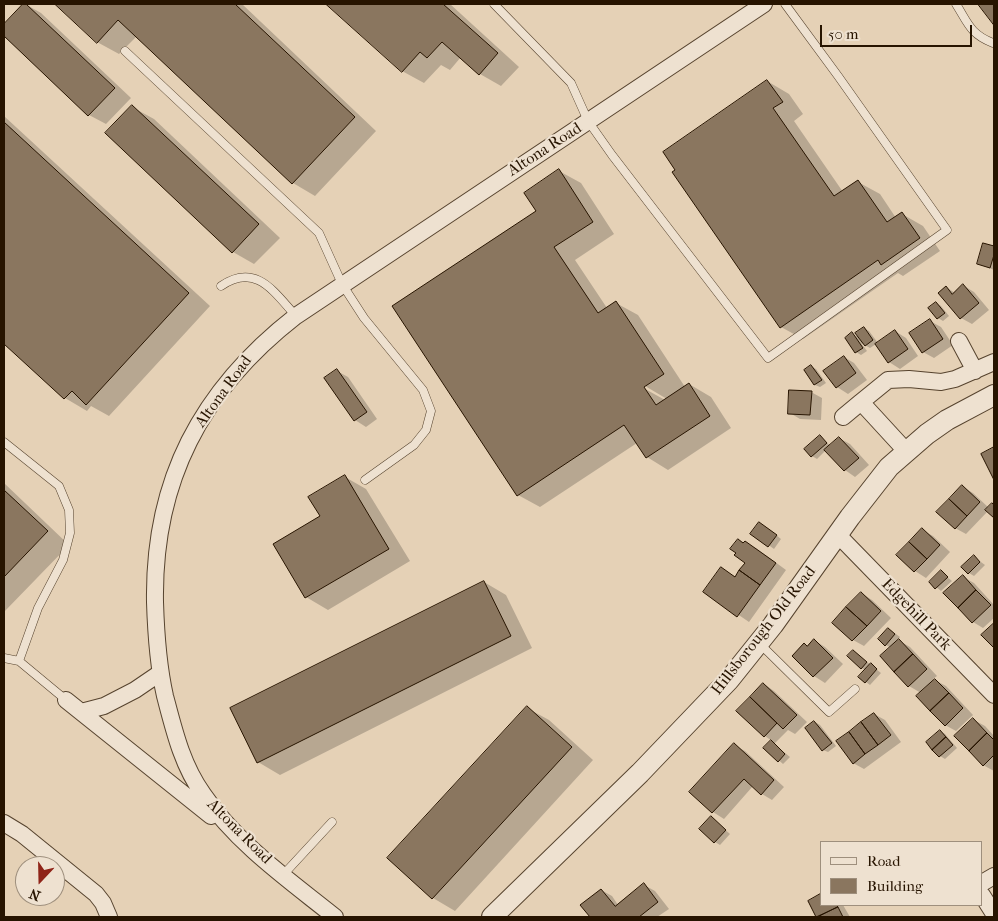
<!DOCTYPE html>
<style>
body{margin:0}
#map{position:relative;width:998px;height:921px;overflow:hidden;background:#e5d1b6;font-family:"IM FELL French Canon",serif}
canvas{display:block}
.frame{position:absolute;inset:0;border:5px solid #271400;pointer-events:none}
.legend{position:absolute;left:820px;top:841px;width:162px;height:65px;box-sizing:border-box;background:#eee1d0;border:1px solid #9e8f7d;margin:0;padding:6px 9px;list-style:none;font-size:15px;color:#271400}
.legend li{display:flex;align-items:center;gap:10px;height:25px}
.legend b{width:25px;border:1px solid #9e8f7d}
.north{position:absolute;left:15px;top:856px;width:50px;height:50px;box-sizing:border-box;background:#eee1d0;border:1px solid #9e8f7d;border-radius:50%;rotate:201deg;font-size:14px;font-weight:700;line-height:20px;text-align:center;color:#271400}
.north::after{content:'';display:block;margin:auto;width:18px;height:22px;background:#8f2418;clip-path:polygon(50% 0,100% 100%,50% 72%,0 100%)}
.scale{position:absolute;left:820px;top:25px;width:152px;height:22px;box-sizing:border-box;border:2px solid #271400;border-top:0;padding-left:6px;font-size:15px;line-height:18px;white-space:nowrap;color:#271400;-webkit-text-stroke:4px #eee1d0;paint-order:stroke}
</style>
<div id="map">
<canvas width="998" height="921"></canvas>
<div class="frame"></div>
<ul class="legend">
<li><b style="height:6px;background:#eee1d0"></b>Road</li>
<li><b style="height:14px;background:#8a765f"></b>Building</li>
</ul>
<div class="north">N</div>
<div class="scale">50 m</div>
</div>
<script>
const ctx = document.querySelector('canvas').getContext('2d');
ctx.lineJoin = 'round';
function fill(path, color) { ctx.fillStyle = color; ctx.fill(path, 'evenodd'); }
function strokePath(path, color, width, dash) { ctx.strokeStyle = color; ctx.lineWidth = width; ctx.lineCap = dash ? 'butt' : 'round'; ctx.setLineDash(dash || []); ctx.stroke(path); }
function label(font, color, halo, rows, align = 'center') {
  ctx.font = font + ' "IM FELL French Canon",serif'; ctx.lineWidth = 4.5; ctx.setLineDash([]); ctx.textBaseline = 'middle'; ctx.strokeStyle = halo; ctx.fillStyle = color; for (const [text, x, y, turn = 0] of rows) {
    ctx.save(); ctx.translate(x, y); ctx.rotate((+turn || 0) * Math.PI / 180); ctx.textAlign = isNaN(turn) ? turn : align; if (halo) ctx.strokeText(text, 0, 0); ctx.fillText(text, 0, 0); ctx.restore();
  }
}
fill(new Path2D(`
 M25,4L41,13L131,98L106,124L89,115L4,34V26Z
 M57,4H242L376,131L315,196L293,183L137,36L119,54L97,42Z
 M328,4H450L519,67L501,86L480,74L461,57L450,70L441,65L424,83L402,71Z
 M767,81L789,94L803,114L794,121L843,192L858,182L880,194L896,218L902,214L923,226L940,251L903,276L898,273L803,339L781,327Z
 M132,107L154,119L280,238L254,264L233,252Z
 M4,116L210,306L109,416L91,406L87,411L65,398L4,342Z
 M559,171L581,183L614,234L575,260L607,308L616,303L638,315L685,387L689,384L711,397L731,428L668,470L647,457L637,443L540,507L518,495L538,212ZM640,383L667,399L665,400L638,385Z
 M984,244L994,247V270L978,264Z
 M964,286L974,292L989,310L972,324L961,318L946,287L955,293Z
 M936,303L941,306L949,316L943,321L938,318Z
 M930,321L941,327L953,345L934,358L923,352Z
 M864,328L869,331L878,343L895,331L906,338L918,356L900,369L889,362L876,344L870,348L861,343L867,351L861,355L856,352L852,334L862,339Z
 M844,357L854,363L867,380L848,394L837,387Z
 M811,366L816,369L826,383L820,387L815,385L805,370Z
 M337,371L348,377L377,419L366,427L355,420Z
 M811,392L822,398L821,420L800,419L790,413Z
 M820,437L831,446L839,438L850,444L869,465L855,477L845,470L826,450L817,459L812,456Z
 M345,477L366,489L410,561L328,610L306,597Z
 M4,483L69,545L4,612Z
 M963,487L973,493L989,508L992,504L994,506V516L988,511L966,534L955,528Z
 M765,526L781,539L774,549L752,533Z
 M922,530L933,536L950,552L926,578L915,571L898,555Z
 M739,540L756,548L786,570L749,622L705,592L721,569L736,577L747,562Z
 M974,557L985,565L974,576L969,573Z
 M941,572L952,581L941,591L930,582Z
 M963,577L974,583L994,605V618L983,628L973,622Z
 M484,582L506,595L532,648L280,775L258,762Z
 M861,593L872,600L891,618L864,646L853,640L834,623Z
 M889,629L900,637L898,640L910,647L937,676L933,679L946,686L973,715L956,731L945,725L921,693L909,686L891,648L886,645Z
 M814,640L825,647L843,664L825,683L814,676L808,647Z
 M853,651L881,673L870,685L866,682V670L861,668Z
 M764,684L774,691L807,722L795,734L788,730L774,744L790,757L783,764L765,748L772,741L765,736Z
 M527,708L549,720L593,760L455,911L433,898L389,858Z
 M874,714L885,720L901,742L864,769L853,763Z
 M974,720L985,726L994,736V771L983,765Z
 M815,722L820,725L836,746L828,752L823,750Z
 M940,731L945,734L957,748L945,759L940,756Z
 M734,745L745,751L784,787L772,800L762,794L753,786L724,819L713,812L691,792Z
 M711,817L730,834L720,845L715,842Z
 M644,885L655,891L669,909L657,917H592L582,905L601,890L612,896L618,905Z
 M809,901L822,905H843L850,917H818Z`), '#0003');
const building = new Path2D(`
 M23,4H26L115,88L88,116L4,36V24Z
 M55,4H235L355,117L292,184L118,20L97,43Z
 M326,4H443L498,53L479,75L442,42L427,58L420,52L402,72Z
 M978,4H994V25Z
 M767,80L783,102L773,108L834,196L858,180L887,222L902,212L920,238L881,265L878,260L780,328L672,172L675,170L663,152Z
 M132,105L259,224L232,253L105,133Z
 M4,122L189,293L86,405L72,391L64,399L4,344Z
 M559,169L593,222L554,247L598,313L616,301L664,374L644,387L656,405L689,383L710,416L646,458L624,425L517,496L392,306L536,211L524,193Z
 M983,243L994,246V255L990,268L977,264Z
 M963,284L979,303L960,319L938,293L946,286L952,294Z
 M936,302L945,313L937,319L928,308Z
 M930,319L943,339L922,353L909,333Z
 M864,327L873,340L865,346L855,333Z
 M895,330L908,349L888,363L875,344Z
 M852,332L863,348L855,353L845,338Z
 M844,356L856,373L836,388L823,371Z
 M811,365L822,380L814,385L804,370Z
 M337,369L367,412L354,421L324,378Z
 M789,390L812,391L810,415L788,414Z
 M820,435L827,443L811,457L804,449Z
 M839,437L859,458L844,471L824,450Z
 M994,447V480L981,454Z
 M345,475L389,549L305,598L273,544L320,516L308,497Z
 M962,485L980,502L967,516L949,499Z
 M4,490L48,531L4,577Z
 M949,499L967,516L955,529L936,512Z
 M992,503L994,505V518L985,510Z
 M759,522L777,535L768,547L750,534Z
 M922,528L940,545L927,559L909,542Z
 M738,539L743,543L745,541L776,563L760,585L739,570L745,563L734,555L736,553L730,549Z
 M909,542L927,559L914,572L896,555Z
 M974,555L980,562L968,574L961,567Z
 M721,567L735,577L739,570L760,585L737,617L703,592Z
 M941,570L948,577L935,589L929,582Z
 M963,575L976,590L958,608L943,593Z
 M484,581L511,636L257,763L230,708Z
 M976,590L991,605L972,623L958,608Z
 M861,592L881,611L867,626L846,607Z
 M846,607L867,626L852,641L832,623Z
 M994,623V648L981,635Z
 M888,628L895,634L885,646L878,639Z
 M814,639L833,658L813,677L792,656L804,643L807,646Z
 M899,639L913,654L894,672L880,656Z
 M853,650L867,662L861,669L847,656Z
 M913,654L927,669L908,687L894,672Z
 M871,663L877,669L865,683L858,677Z
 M935,679L949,693L930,711L916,696Z
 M763,683L797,715L783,729L750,697Z
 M949,693L963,708L945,726L930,711Z
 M750,697L777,723L764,737L736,711Z
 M527,706L572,747L432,899L387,858Z
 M874,713L891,735L878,745L861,722Z
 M973,718L987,733L969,751L954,736Z
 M814,721L832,743L822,751L805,728Z
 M861,722L878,745L865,754L849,732Z
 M940,730L946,737L932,750L926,742Z
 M849,732L865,754L853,764L836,741Z
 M987,733L994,740V755L983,766L969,751Z
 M946,737L953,745L939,757L932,750Z
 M771,740L785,754L778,762L763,748Z
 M734,743L774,780L761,795L744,779L712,813L689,792Z
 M711,816L726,830L714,843L699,829Z
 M644,883L658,902L639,917H590L580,905L601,889L615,906Z
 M822,893V905H836L838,907L816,917L808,901Z
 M838,907L843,917H818Z`);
fill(building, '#8a765f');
strokePath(building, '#271400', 1);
const service = new Path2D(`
 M494,4L571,83L588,121L612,155L768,358L947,230L838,76L785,4
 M956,4C968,23 970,34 993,43
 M125,51L319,233L342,284L364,318L423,390L431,411L426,430L414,445L365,480
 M221,286C256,262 274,292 296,316
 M4,442L59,486L69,510L70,533L63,560L38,608L19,661
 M759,643L829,712L855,689
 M4,658L19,661L66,700
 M283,875L332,822`);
const minor = new Path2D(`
 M959,341L975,371
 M843,417L861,402
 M906,451L861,402L888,380L909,379L941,382L955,379L994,362
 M838,535L994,695
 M66,700L211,816
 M81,712L104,706L135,690L160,673
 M4,823L22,834L96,894L103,903L109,917
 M982,883L994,876
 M982,895L994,914
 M335,917C289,880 237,844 203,794C182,765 174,730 165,696C158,665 156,635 155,602C153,481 201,390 296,316L764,4`);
const tertiary = new Path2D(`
 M492,917L640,773L729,680L773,625L850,517L889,467L927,434L947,420L994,395`);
strokePath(service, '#56432e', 9);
strokePath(minor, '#56432e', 18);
strokePath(tertiary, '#56432e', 22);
strokePath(service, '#eee1d0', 8);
strokePath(minor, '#eee1d0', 16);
strokePath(tertiary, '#eee1d0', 20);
label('16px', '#271400', '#eee1d0', [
 ["Altona Road",545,150,-33],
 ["Altona Road",224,392,-54],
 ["Edgehill Park",916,615,46],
 ["Hillsborough Old Road",764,631,-52],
 ["Altona Road",239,832,45]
]);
</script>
